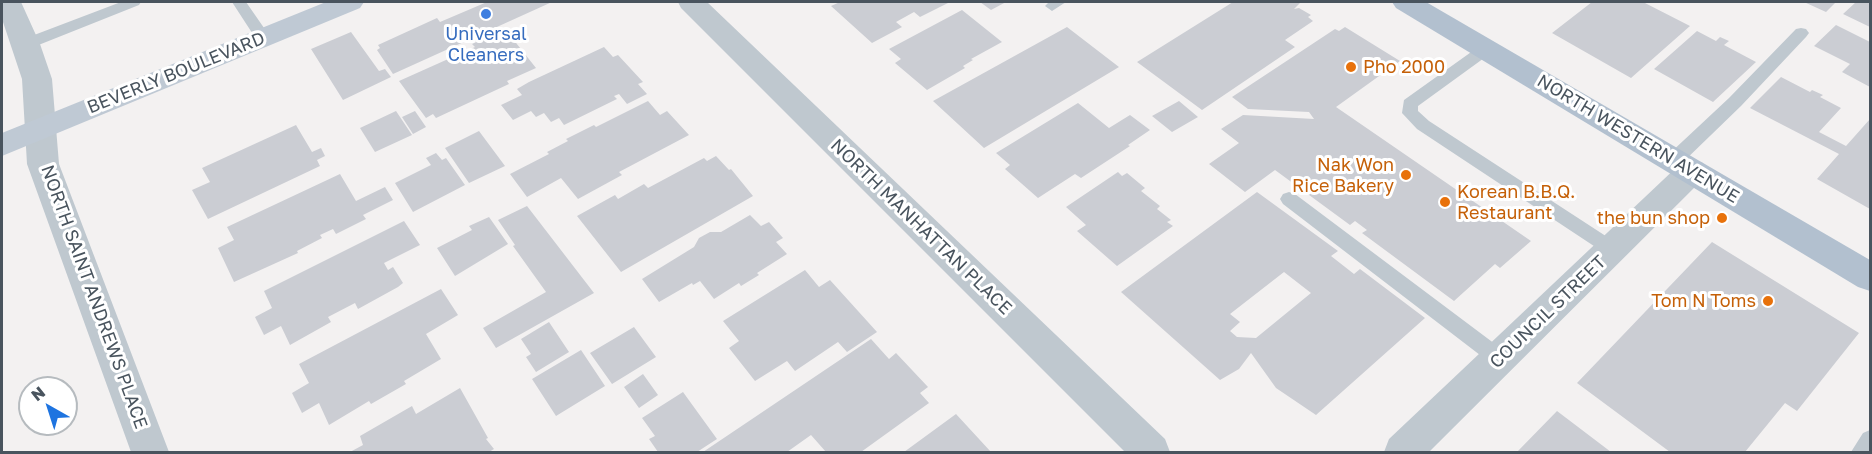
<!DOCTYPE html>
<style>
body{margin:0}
#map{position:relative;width:1872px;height:454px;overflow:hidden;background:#f3f1f1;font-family:"Golos Text",sans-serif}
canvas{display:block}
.frame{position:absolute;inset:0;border:3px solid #49545e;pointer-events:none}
.north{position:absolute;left:18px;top:376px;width:60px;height:60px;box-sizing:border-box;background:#fff;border:2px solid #b6bbbf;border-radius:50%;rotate:321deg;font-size:16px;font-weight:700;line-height:24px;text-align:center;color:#49545e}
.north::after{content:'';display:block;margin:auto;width:21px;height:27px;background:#1e74e0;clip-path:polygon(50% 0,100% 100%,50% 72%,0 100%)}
</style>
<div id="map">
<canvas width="1872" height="454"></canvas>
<div class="frame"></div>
<div class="north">N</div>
</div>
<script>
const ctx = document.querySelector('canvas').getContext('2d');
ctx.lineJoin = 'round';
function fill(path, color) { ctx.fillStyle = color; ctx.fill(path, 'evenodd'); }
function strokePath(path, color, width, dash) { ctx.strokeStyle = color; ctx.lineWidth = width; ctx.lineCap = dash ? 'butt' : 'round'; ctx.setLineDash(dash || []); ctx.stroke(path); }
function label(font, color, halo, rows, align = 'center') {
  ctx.font = font + ' "Golos Text",sans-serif'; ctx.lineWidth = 6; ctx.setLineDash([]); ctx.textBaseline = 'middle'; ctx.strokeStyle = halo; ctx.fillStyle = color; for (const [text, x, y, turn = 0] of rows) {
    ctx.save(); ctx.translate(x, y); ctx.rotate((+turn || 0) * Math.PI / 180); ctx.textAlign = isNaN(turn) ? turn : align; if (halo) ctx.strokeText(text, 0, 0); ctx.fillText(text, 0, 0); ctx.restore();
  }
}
fill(new Path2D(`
 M487,2H552L393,74L377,50L380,48L378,45L437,18L440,22Z
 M840,2H950L920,17L914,12L896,22L902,27L872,43L831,6Z
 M980,2H1006L991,10Z
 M1233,2H1297L1300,3L1294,9L1299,8L1311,15L1308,17L1313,21L1285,40L1295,47L1202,110L1137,62Z
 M1592,2H1643L1690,26L1631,78L1552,33Z
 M1804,2H1836L1826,12Z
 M1856,2H1870V27L1843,14Z
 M962,10L1002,42L971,59L973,60L963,66L965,68L927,90L895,63L901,59L889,49Z
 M1836,25L1870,42V87L1842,72L1850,64L1814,46Z
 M1067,27L1119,67L984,148L933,101Z
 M1345,27L1400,61L1336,107L1531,241L1500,268L1495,264L1454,301L1362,233L1367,230L1355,221L1350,225L1275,170L1245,192L1209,164L1239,143L1221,129L1243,115L1314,119L1309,112L1248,109L1232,97L1335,29L1339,31Z
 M505,29L536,68L507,81L509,84L436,118L433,114L426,118L399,81L475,47L472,44Z
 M1697,31L1716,41L1720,37L1729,41L1724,45L1756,62L1713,102L1654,69Z
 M351,32L379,71L385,69L391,77L343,100L311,49Z
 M604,47L613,57L618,55L643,82L638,84L647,94L627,104L619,94L614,96L617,99L564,125L559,118L551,122L544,113L536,117L531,111L513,120L501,105L522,95L517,89L529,82Z
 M1781,77L1810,92L1812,90L1823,95L1820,97L1841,108L1819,132L1846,146L1870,119V209L1817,179L1839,154L1750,108Z
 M648,101L660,115L667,111L689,135L619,172L622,175L578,199L561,178L527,197L510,174L549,154L547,152L568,141L566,139L594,125L596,127Z
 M1179,101L1198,117L1172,132L1152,116Z
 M1078,103L1109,128L1130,115L1150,130L1128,145L1130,146L1081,178L1075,174L1038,198L1005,169L1010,165L996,153Z
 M396,111L412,135L375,152L360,128Z
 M415,111L426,127L413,134L402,117Z
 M296,125L312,152L321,148L325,156L317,160L320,166L208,219L192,190L210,182L202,168Z
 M479,131L505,166L469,183L445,148Z
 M436,153L442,160L446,158L465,185L413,212L395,183L431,165L426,158Z
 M716,156L729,170L731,169L753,196L621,272L577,216L615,195L618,199L644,184L648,188L704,158L707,161Z
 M1118,172L1122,176L1127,173L1145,188L1141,191L1160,206L1157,209L1171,220L1167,222L1173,226L1117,266L1077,231L1086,225L1066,207Z
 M340,174L356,201L385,187L393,200L363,215L366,219L336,234L333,229L320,235L322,238L297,251L298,253L234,282L218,248L234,240L227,227Z
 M1257,192L1338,251L1331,256L1354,274L1360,269L1425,318L1316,415L1276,388L1251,353L1239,369L1220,380L1121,292ZM1284,272L1311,293L1256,338L1237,337L1230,331L1240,322L1230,314Z
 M527,206L594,293L496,348L483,328L546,292L513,246L515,245L498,220Z
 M750,215L761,226L769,222L783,238L776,242L787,254L757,273L759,275L741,286L739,283L714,299L700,281L693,285L692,283L659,302L642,279L694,247L699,238L710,232H721Z
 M489,217L508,244L455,276L437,248L472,230L469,226Z
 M404,221L420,245L384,263L388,270L393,267L403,283L398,287L358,309L355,303L328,317L331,322L290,345L281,326L264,335L255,317L272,308L264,291Z
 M1712,242L1859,333L1797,411L1785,403L1745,452H1670L1577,383Z
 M805,270L819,287L830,280L877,332L847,352L838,342L795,371L787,361L755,381L729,348L739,341L723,321Z
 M441,289L458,315L426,334L441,359L404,381L406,384L371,404L369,401L329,425L319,403L302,413L292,393L309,383L299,364Z
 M549,322L569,352L536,372L526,357L531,354L521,339Z
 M634,327L656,357L612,384L590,353Z
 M871,339L889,359L896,353L928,387L920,393L929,403L861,452H826L811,435L787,452H703Z
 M581,350L605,386L556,416L532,379Z
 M643,374L658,395L639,408L624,387Z
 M460,388L488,438L486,439L494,449L489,452H350L363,445L360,436L412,406L416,414Z
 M683,392L717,439L697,452H658L649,439L655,436L642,418Z
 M1557,411L1611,452H1517Z
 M956,414L991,452H904Z`), '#cbcdd3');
fill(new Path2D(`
 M121,2H141L139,5L31,48L26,49L18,44L21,40Z
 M232,2H246L271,38L268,42H258Z
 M1049,2H1066L1052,11L1045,6Z
 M1801,28L1806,29L1809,33L1806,37L1741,106L1680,165L1674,166L1668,165L1665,160L1668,155L1729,98L1796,29Z
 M1486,44L1491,45L1494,49L1491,53L1418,106V111L1429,121L1618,244L1621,249L1618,254L1612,256L1606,254L1417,129L1402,113L1404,100L1481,45Z
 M1289,192L1295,194L1507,353L1510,359L1507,365L1500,368L1493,365L1283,204L1280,199L1283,194Z
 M1870,430V452H1851L1863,433Z`), '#bfc8cf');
fill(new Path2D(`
 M2,2H21L40,44L52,79L59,164L169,452H131L27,164L22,79L2,19Z
 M678,2H707L1165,439L1170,452H1125L681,8Z
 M1692,159L1703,163L1708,171L1703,179L1429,452H1384L1389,439L1681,163Z`), '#bfc8cf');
fill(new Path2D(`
 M326,2H364L360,8L2,156V133Z`), '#bfc9d4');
fill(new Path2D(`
 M1392,2H1426L1870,260V291L1858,287L1396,8Z`), '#b2c0cf');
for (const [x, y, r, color] of [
 [486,14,6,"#3f7fe0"],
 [1351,67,6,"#e8710a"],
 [1406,175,6,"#e8710a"],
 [1445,202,6,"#e8710a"],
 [1722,218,6,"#e8710a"],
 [1768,301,6,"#e8710a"]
]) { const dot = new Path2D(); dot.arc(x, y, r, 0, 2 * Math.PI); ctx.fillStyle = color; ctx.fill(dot); strokePath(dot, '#fff', 2); }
label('18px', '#366cbe', '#fff', [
 ["Universal",486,34],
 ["Cleaners",486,55]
]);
label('18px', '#c56008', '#fff', [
 ["Pho 2000",1363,67,"left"],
 ["Nak Won",1394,165],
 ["Rice Bakery",1394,186],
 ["Korean B.B.Q.",1457,192,"left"],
 ["Restaurant",1457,213,"left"],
 ["the bun shop",1710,218],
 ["Tom N Toms",1756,301]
], 'right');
label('18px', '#49545e', '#fff', [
 ["BEVERLY BOULEVARD",176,73,-22],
 ["NORTH WESTERN AVENUE",1638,139,31],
 ["NORTH MANHATTAN PLACE",921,227,44],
 ["NORTH SAINT ANDREWS PLACE",94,297,70],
 ["COUNCIL STREET",1548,312,-44]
]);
</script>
